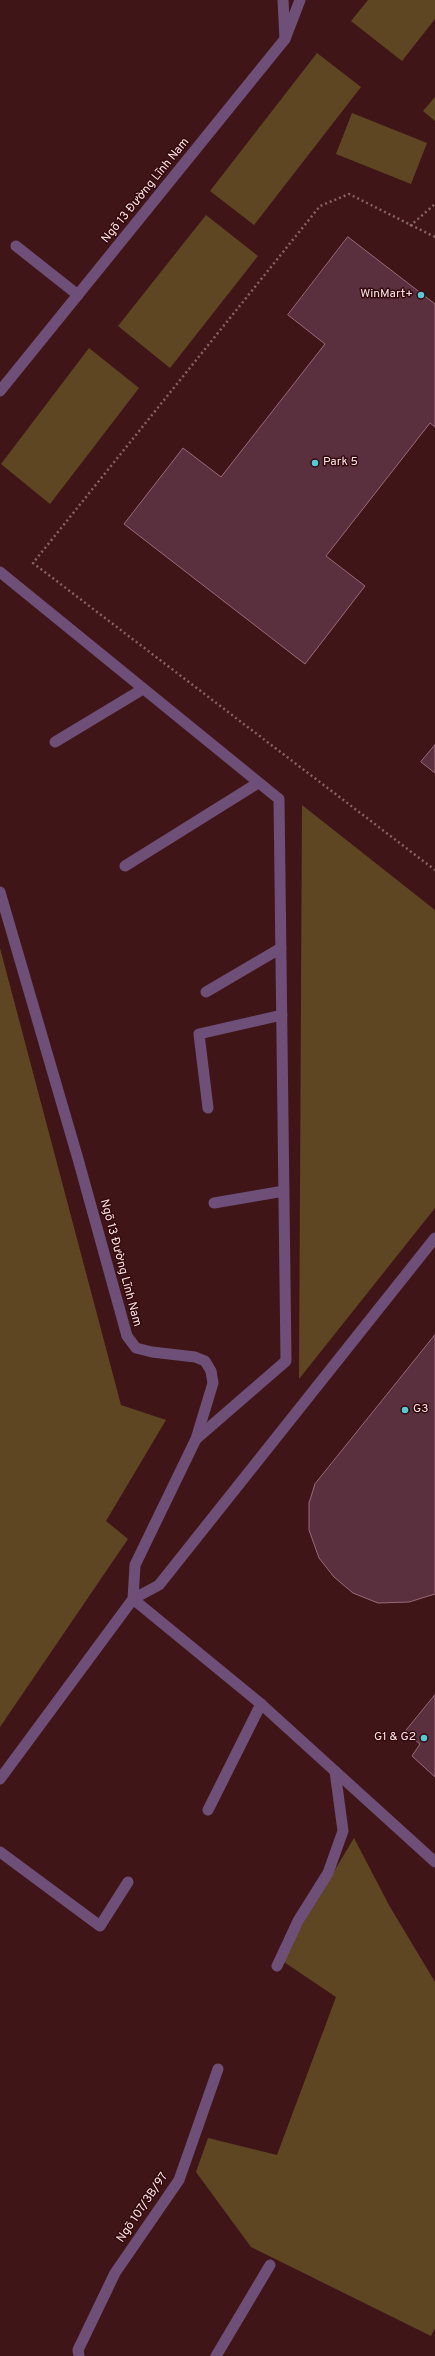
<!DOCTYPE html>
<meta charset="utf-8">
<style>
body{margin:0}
canvas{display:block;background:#3f1518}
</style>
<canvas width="435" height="2356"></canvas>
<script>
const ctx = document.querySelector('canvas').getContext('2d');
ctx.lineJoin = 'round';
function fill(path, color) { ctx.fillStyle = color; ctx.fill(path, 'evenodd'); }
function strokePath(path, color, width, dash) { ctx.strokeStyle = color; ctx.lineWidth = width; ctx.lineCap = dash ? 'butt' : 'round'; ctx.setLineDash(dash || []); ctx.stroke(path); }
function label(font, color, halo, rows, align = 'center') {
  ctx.font = font + ' Overpass,sans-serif'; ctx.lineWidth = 3; ctx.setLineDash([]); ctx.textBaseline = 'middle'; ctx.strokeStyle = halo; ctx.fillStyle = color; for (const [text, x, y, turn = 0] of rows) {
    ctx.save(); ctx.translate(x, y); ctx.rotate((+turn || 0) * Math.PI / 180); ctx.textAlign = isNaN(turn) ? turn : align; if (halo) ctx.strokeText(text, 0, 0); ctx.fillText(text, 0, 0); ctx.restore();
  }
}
fill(new Path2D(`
 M368,0H435V19L402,61L351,21Z
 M317,53L361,87L254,225L210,191Z
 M435,97V121L423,111Z
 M352,113L427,143L411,184L336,154Z
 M206,215L258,256L170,368L118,326Z
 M89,348L139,388L50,504L1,464Z
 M302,805L435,910V1208L299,1379Z
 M0,948L121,1405L166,1420L106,1521L128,1539L0,1727Z
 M354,1838L390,1907L435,1982V2328L431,2336L251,2247L196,2172L208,2138L277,2155L336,1997L281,1960Z`), '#5d4621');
const building = new Path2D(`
 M348,237L435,304V427L430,423L326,556L365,586L305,664L124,524L183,448L221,477L325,344L288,315Z
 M435,745V773L421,762Z
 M435,1335V1594L409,1602L378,1603L353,1593L334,1577L319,1558L309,1530V1503L315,1484Z
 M435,1695V1777L412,1756L420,1744L405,1732Z`);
fill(building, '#5a2f3e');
strokePath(building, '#9b6a79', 1);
strokePath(new Path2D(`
 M410,226L435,204
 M435,237L349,194L320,206L33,563L435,870`), '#866365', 2.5, [2, 3]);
strokePath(new Path2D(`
 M283,0L285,39
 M16,246L78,295
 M0,572L279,799L286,1361L196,1439
 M55,742L143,689
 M125,866L258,783
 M206,992L281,948
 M208,1108L199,1034L282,1015
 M214,1203L284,1191
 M208,1810L261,1704
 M0,1852L100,1926L128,1882
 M277,1966L298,1921L328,1873L343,1831L335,1771
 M79,2356L78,2350L115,2273L179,2180L218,2069
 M216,2356L270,2265`), '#6e4f77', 11);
strokePath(new Path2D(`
 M0,391L285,39L300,0
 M0,892L78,1159L127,1336L136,1348L152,1352L195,1357L205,1361L211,1371L213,1383L196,1439L135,1565L133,1599
 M133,1599L261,1704L435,1862
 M0,1779L133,1599L159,1585L435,1238`), '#6e4f77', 11);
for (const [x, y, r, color] of [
 [421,295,4,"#51ccd1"],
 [315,463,4,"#51ccd1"],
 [405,1410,4,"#51ccd1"],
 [424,1738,4,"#51ccd1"]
]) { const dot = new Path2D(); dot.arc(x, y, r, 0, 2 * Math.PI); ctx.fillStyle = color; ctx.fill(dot); strokePath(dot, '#330a0e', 1.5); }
label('12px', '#fde5e5', '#330a0e', [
 ["Ngõ 13 Đường Lĩnh Nam",146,191,-51],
 ["Ngõ 13 Đường Lĩnh Nam",120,1263,75],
 ["Ngõ 107/3B/97",143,2208,-56]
]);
label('12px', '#fde5e5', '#330a0e', [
 ["WinMart+",413,295],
 ["Park 5",323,463,"left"],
 ["G3",413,1410,"left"],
 ["G1 & G2",416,1738]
], 'right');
</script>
